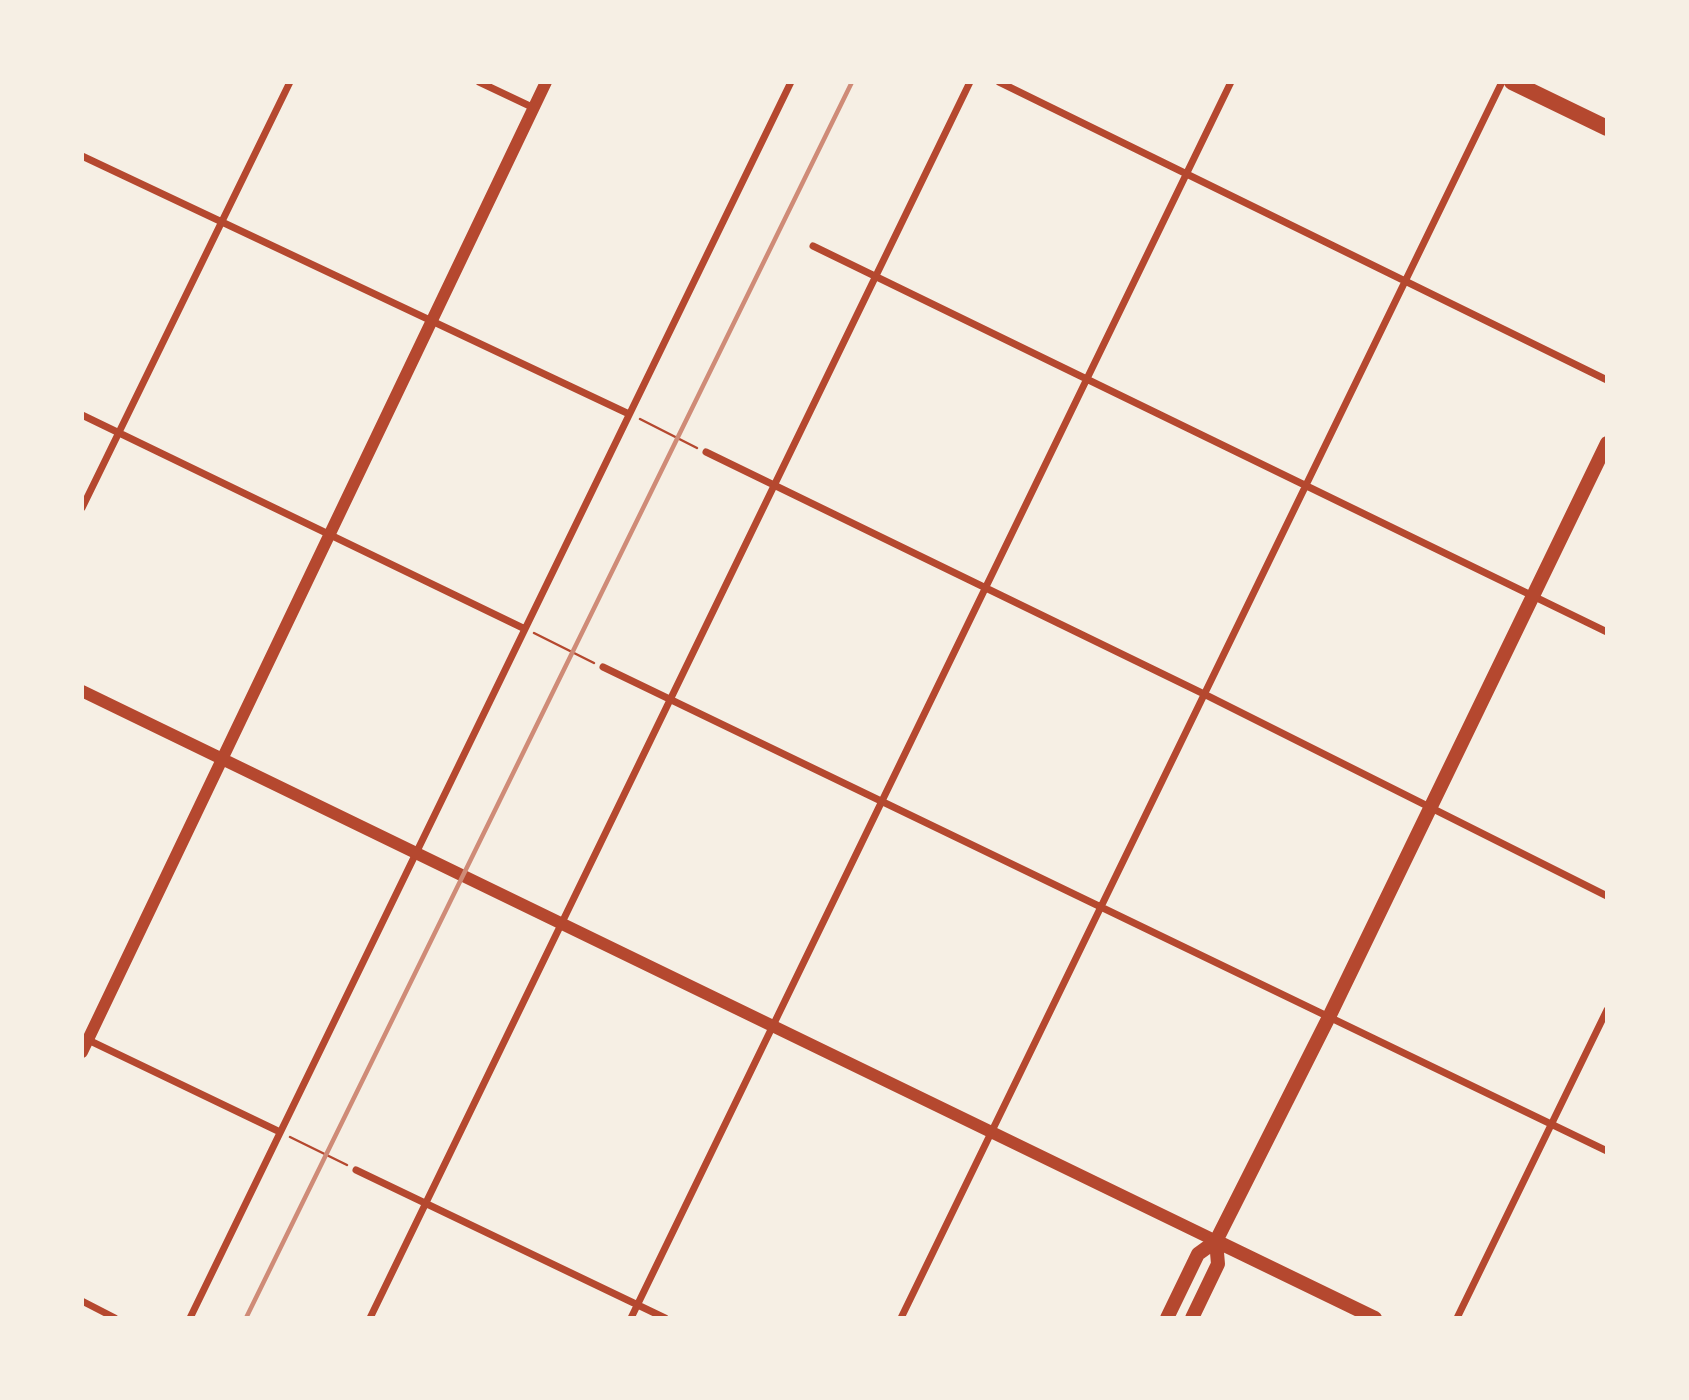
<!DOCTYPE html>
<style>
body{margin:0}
#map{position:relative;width:1689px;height:1400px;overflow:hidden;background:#f6efe4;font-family:Cabin,sans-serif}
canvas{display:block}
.frame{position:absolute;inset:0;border:84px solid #f6efe4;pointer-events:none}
</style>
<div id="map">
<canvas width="1689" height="1400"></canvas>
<div class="frame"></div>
</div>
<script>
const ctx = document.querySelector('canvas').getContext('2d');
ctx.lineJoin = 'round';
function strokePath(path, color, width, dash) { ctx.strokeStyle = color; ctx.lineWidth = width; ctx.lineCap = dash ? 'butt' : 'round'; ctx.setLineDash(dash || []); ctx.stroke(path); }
strokePath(new Path2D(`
 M640,419L697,448
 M534,633L594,663
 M290,1137L347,1165`), '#b5482f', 2.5);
strokePath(new Path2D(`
 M479,82L534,108
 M999,82L1607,380
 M82,156L629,414
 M813,246L1607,632
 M82,415L525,629
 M706,452L1204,694L1607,896
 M82,508L290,82
 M603,667L1607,1151
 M82,1037L280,1132
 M356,1170L665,1318
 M82,1301L115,1318
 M190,1318L791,82
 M370,1318L970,82
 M631,1318L1231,82
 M901,1318L1502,82
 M1457,1318L1607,1010`), '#b5482f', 7);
strokePath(new Path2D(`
 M82,691L1216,1241
 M82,1052L546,82`), '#b5482f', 12);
strokePath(new Path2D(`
 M1216,1241L1375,1318
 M1167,1318L1198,1254L1216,1241L1329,1017L1607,443
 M1192,1318L1218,1264L1216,1241`), '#b5482f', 14);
strokePath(new Path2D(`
 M1512,82L1607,128`), '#b5482f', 16);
strokePath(new Path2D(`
 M246,1318L852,82`), '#cf8b77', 4.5);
</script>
